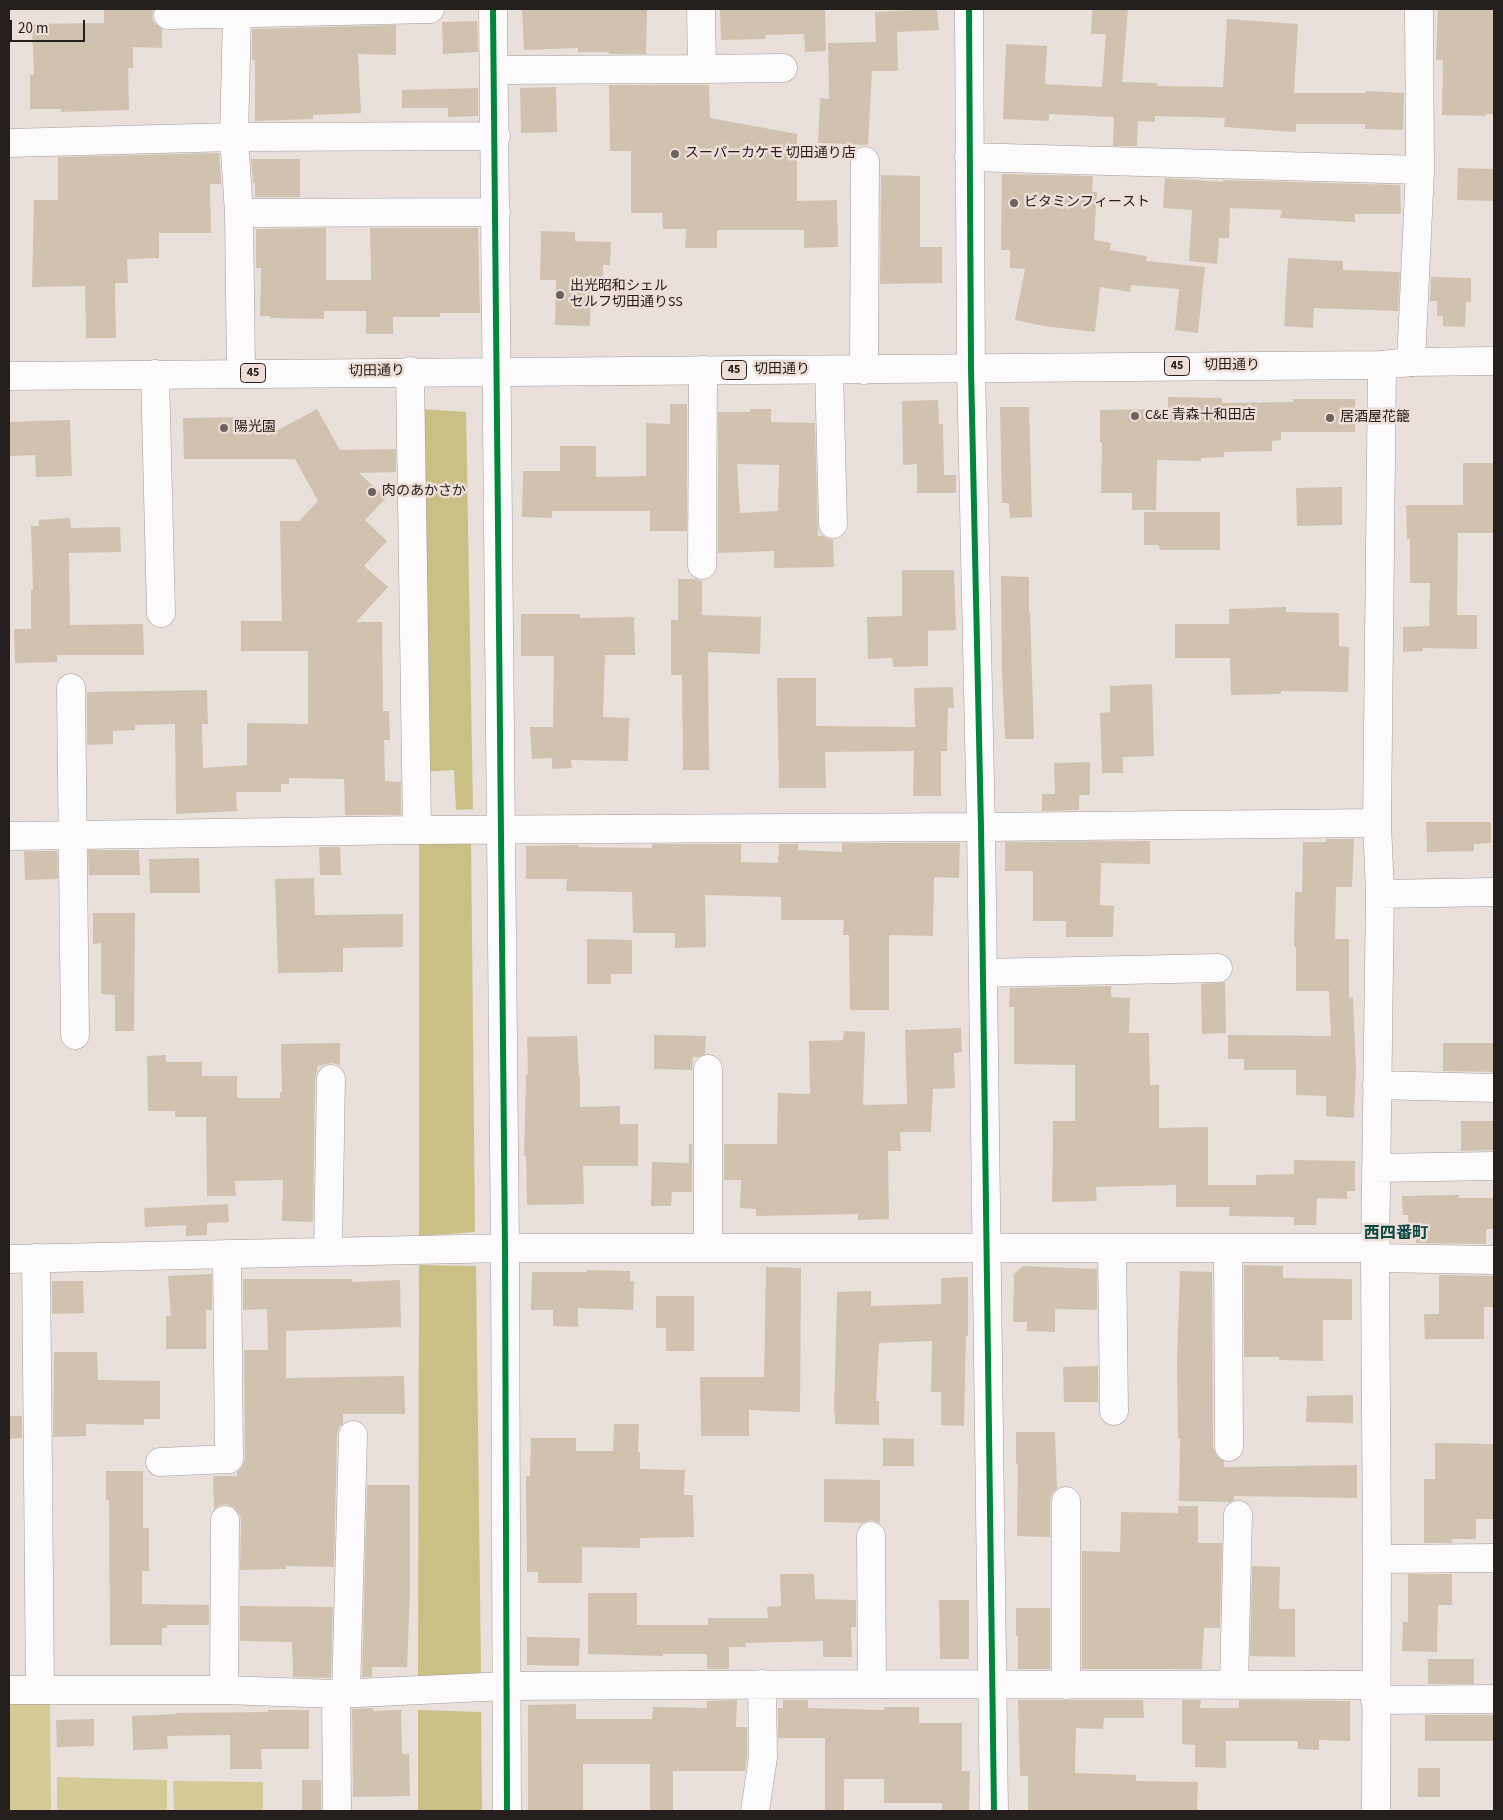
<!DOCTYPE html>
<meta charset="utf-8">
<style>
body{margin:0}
#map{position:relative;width:1503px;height:1820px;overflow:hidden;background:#e9e0dc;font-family:"Source Sans 3",sans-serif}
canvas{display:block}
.frame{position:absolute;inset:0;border:10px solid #25201d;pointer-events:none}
.scale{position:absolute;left:10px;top:20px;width:75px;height:22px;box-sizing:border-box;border:2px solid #25201d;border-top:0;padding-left:6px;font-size:15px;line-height:18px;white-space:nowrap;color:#25201d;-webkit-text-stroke:4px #eeded7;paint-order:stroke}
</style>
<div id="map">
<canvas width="1503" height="1820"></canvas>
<div class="frame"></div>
<div class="scale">20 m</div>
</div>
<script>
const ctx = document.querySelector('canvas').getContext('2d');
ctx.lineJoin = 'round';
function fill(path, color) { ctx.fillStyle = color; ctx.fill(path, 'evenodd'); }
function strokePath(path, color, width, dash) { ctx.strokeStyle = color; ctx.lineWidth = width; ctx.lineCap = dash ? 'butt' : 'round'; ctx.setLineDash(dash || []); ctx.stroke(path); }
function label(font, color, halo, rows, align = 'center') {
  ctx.font = font + ' "Source Sans 3","Noto Sans JP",sans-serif'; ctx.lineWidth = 5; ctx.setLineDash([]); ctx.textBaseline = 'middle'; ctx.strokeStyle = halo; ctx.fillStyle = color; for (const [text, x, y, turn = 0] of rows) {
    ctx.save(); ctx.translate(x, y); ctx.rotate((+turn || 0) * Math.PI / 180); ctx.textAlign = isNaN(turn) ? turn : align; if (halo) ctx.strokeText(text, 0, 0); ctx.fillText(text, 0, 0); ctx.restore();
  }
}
fill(new Path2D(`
 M50,1702L51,1811H9V1703Z
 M57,1777L167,1780V1811H57Z
 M173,1781L263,1782V1811H174Z`), '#d5cb96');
fill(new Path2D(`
 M420,409L466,412L473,809L456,810L454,770L421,772Z
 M471,838L475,1232L419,1236V841Z
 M419,1265L476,1266L481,1675L418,1681Z
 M418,1710L481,1712L482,1811H418Z`), '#cabf85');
fill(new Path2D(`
 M104,9H154L152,16L154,23L162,29V48L133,47V68H128L129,110L61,112V109H30V75H34L32,24L104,23Z
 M522,9H647L646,54H609V52H578V48L524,50Z
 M720,9H825L826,51L805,52L804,34L765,35L766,39L721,40Z
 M937,9L939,30L897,32L898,71H872L868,145L818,143L820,98L829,99L828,43L876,42L875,12Z
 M1092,9H1128L1122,82L1157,83V86L1223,87L1227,19L1298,24L1294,93H1366V91L1404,93L1403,130L1365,129V124H1296V132L1224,127L1225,118L1155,116V122L1138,121L1137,146H1113L1114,117L1049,114V121L1003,119L1006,44L1047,46L1045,84L1102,87L1106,34H1091Z
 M1438,9H1494V114H1485V116L1442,115L1443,60H1436Z
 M477,21L478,52L443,54L442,22Z
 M396,25V55L358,54L361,113L313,115V119L255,121V60H252V29Z
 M609,85H709L710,118L797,134V201L837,200L838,247L804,248V230H717V248H685L686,229H663L662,213H631V151H610Z
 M556,87L557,132L521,133L520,88Z
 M478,88V116L448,117V108H402V90Z
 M219,153L221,184H210L211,233H159V258L127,259L128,283H115L116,338H86L85,286L32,287L34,200H58V157Z
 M251,159H300V197H255V183H253Z
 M1458,168L1494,169V201L1457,200Z
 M1002,174L1093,176L1092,192H1097L1094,240L1111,243L1110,250L1147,256L1146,261L1205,267L1198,333L1175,330L1179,289L1131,285L1130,292L1100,287L1095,332L1044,326L1015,320L1025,269L1010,268V250H1001Z
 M881,175L920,176V247H942V283L880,284Z
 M1165,178L1223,182V180L1400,185L1401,214H1355V222L1280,218L1282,210L1230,208L1229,238H1219L1217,264L1189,261L1192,210L1163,208Z
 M326,228V280H371L370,228H478L480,313H440V317H393V334H366V311H324V319L270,318V316H260L261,268H256V229Z
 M541,231L575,232V241L611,242L610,265H603V279L591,278L590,326L555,325L556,280H540Z
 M1288,258L1343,261V270L1400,272L1398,311L1314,308L1313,328L1284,326Z
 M1431,277L1471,278V302H1466L1465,327L1443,326V316H1437V301H1430Z
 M1168,397L1222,398V403L1293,402V399H1355V432H1281V440L1272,441V451L1224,452V457L1201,458V461L1157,460L1156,510H1132V493H1101L1102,442H1100V410L1168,409Z
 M938,400L939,424H943L944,475H956V493H917V464L903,465L902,401Z
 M670,404H687V531H650V511H552V518L522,517L523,471H560V446H596V477L646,476V423L670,424Z
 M1000,407H1029L1032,517L1010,518L1009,503H1002Z
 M317,409L340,450L396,449V472L359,473L386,498L365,520L387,541L364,566L388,587L356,622H382L383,711H389L390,740H384L385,781L401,782V815H345L344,779L289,778V784H281V792H236L237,811L176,814L175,724L135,725V730L113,731V744L87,745V692L207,690L208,724H202L203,768L247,765V723L308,724V651H241V621H282L280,521H299L318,501L295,459H184L183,418L267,417V436Z
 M750,409H771V422L815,423L818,536H823L833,540L834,567L774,568V551L718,553V412H750ZM737,464L779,465L778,511L740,513Z
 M70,420L72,476L36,477L35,455L9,456V422Z
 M1463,463H1494V533H1458L1457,615H1477V649L1423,648V651L1403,652V627L1429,626L1430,583H1410V539H1407L1406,505H1463Z
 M1342,487V525L1297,526L1296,488Z
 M1144,512H1220V550H1160L1159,545H1144Z
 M70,518L71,528L120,527L121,552L69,553L70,625L143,624L144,655H57V662L15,663L14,629H31V590H33L31,526H39V520Z
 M902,570H954L956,630L928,631V666L893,667L892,658L868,659L867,617L902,616Z
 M1001,576L1029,577V612H1030L1034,739H1005L1002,674Z
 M678,579H695L702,581V615L761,617L760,654L708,652L709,770H683L682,675H671V620H678Z
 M1286,607V612L1339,613V646L1349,647L1348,692L1281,691V694L1231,695L1230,658H1175V624H1229V609Z
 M521,614H580V618L634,617L635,655H605L603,717L629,718L628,761L571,760L572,768L552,769V758L532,759L530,727H553L554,656H521Z
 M777,678H816V726L915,727L914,688L953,687L954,708H948L947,751H941V796H913L914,751L825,752L826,788H779Z
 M1152,684L1154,756L1123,757V773H1102L1100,713L1110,712V686Z
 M1090,762V795H1079V810L1042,811V794H1055L1054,763Z
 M1426,822H1491V843L1474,844V851L1427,852Z
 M1326,839H1354L1352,887H1336L1335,939H1349V998L1353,997L1356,1069L1354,1118L1326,1116V1096L1296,1095V1070H1244V1059H1228V1035L1331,1036L1329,991H1296V947H1294L1295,892H1302L1303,842H1326Z
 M1150,841V864L1101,863L1100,905L1114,906L1113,937H1066V921H1033V871H1005V842Z
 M842,843H960L959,878L934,877L933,936L890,935L889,937V1010H850L849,935H843L844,920H781V897L705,895L706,947L675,948V933H633L632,892L566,891L567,879H526V846L579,845V847L652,848V844H741V862L778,863L779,844H798V850L842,852Z
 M319,847H340L341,875H320Z
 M88,850H139L140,875H89Z
 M24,851H57L58,879L25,880Z
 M199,858L200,893H150L149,859Z
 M314,878L315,915L403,914V947L343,948V972L278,973L275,879Z
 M93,913H135L134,1031H115V995L101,994V943L93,944Z
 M587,939L632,940V974H611V984H587Z
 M1225,982L1226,1033L1202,1034L1201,984Z
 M1111,986V997L1130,998L1129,1033H1149L1150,1085H1159V1128L1208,1127V1185H1256V1175L1294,1174V1160L1355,1161V1191H1347V1199L1317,1198L1316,1225H1294V1217L1229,1216L1230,1207H1176V1185L1096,1187L1097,1201L1052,1202L1053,1121H1075V1065L1014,1064V1007H1009L1010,988Z
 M961,1028L962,1052L954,1053L955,1088L933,1089L931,1132H900L901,1151H888L889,1219L858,1220V1214L756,1216V1209L740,1208L741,1180H724V1144H777L778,1093L810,1094L809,1041L843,1040L844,1031L865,1032L863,1105L907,1104L905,1030Z
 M654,1035L706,1036L705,1054L699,1057H693L692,1070L654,1069Z
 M577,1036L579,1076H580V1107L620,1106V1124H638V1166H583L584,1204L527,1205L526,1156H524L526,1074H528L527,1037Z
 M340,1043V1065L331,1063L318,1066L315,1079L313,1222L282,1221L283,1180L235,1181L236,1196H207L206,1117H175V1111H148L147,1056L166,1055V1062H202V1076H237V1098H280V1092H282L281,1044Z
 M1443,1043H1494V1072L1443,1071Z
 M1461,1121H1494V1150L1461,1151Z
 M689,1144H692V1192H672L671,1206H651L652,1162L689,1163Z
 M1459,1195V1198H1494V1229H1486V1244L1416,1243V1229H1409L1408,1215H1403L1402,1196Z
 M228,1204L229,1222L207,1223V1235L186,1236V1225L145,1227L144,1208Z
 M1244,1265L1283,1266V1278L1352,1279V1320H1323V1361L1279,1360V1357H1244Z
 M1023,1266L1097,1269V1310L1055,1309V1332L1027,1331V1322H1013L1014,1274Z
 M766,1267L801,1268L800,1412L749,1410V1436H701L700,1377H764Z
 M587,1270L630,1271V1281H634L633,1310L578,1308V1327L553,1326V1310H531L532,1272H587Z
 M1180,1271L1212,1272L1213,1447L1216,1455L1224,1461V1467L1357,1465V1498L1234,1496V1500L1230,1502L1179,1501L1180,1439H1178L1177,1360Z
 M212,1274V1310H206V1349H166V1316H171L168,1276Z
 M1439,1275L1494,1276V1307H1484V1339H1425L1424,1314H1439Z
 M968,1277V1336H966L964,1426L941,1425V1392H931L932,1341L879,1343L876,1401H879V1425L835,1424V1413H834L837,1292L871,1291V1306L941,1304V1278Z
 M243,1279H352V1282L400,1280L401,1327L286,1331V1378L404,1376L405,1414H343V1424L339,1427L337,1435L334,1567L286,1566V1569L240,1570L241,1520L239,1513L233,1507L226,1504L218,1506L214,1510L213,1476H237V1472L242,1467L245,1459L244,1350H268L267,1309L243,1310Z
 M52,1281H83L84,1313L52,1314Z
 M656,1296H694V1351H666V1328H656Z
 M54,1352H97L98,1380L160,1381V1419H144V1425L86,1424V1436L53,1437Z
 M1098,1366V1402H1064L1063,1367Z
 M1353,1395V1423L1306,1422L1307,1396Z
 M9,1416H22V1438L9,1439Z
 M614,1424H639L638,1452H640V1469L685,1470L684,1495H693L694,1537L640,1538V1548L582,1547V1583H538V1572H527L526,1476H530L531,1438H576V1451H613Z
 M1016,1432H1055L1057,1489L1052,1494L1050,1501V1537L1017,1536L1018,1464H1016Z
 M883,1438L914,1439V1466H883Z
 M1435,1443L1494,1444V1519H1476V1539H1452V1543H1424V1479H1435Z
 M106,1471H143V1528H149V1571H142V1604L209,1605V1625H167V1628H162V1645H110L109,1500H106Z
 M824,1479L880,1480V1523L871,1520L863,1523L824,1522Z
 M367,1485H410V1591L407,1667H372V1677H362Z
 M1178,1506H1198V1543H1222L1220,1628H1204L1202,1669H1082V1551L1120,1552L1121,1512L1178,1513Z
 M1252,1566L1280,1567L1279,1609H1295V1657L1250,1656Z
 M780,1574H814L815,1599L856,1600V1627H851L852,1657H823V1641L745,1643L746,1647H729V1669H707V1654H663V1656L588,1654V1593H637V1625H708V1618H768L767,1607L781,1606Z
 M1408,1574H1452V1605H1438L1437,1652L1402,1651L1403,1622H1408Z
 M939,1600H969V1659H940Z
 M240,1606L333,1607L331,1678L293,1677L292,1642L240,1641Z
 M1016,1608H1050V1669H1018V1636H1016Z
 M527,1637L580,1638L579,1666L527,1665Z
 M1428,1659H1474V1684H1428Z
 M737,1700L736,1727H747V1756L745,1771H673V1811H650V1764H583V1811H528V1705L576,1704V1719H652L653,1707L707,1708V1701Z
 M783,1700H808V1708L884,1710V1707H919V1723H962V1771H970L969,1811H942V1803H884V1779H844V1811H825V1738H778V1708H783Z
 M1018,1700H1143L1144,1718H1104L1103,1729L1076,1728L1075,1773L1136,1775V1781L1198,1782L1197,1811H1028V1776H1020Z
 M1182,1700H1201L1200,1708H1239V1700L1350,1701V1741L1319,1740V1750L1298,1749V1741H1226V1768L1195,1767V1745L1182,1744Z
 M373,1708V1711L401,1710L402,1754H409L410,1796L353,1797L352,1709Z
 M268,1710H309V1749H261L262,1769H230V1735L167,1736L168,1749L133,1750L132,1716L176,1714V1713L268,1712Z
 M1425,1715H1494V1741H1425Z
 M94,1719V1746L57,1747L56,1720Z
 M1418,1768H1440V1797H1418Z
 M302,1780H321V1811H302Z`), '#d1c2af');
const minor = new Path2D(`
 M493,9L505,1248L507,1811
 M969,9L971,368L981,827L994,1811
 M237,14L234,137L239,213L496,212
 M168,15L430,9
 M702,69L783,68
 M495,70L702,69L701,9
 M9,143L234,137L496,136
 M969,157L1420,170
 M239,213L241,373
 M1411,362L1420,170L1419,9
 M829,370L833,524
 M864,370L865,161
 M410,371L417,830
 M155,374L161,613
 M702,565L703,370
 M71,688L75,1035
 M9,836L417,830L981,827L1377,823
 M1380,894L1494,892
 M983,973L1218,968
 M708,1069V1248
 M1377,1085L1494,1088
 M1376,1168L1494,1166
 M1112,1248L1114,1411
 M1228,1248L1229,1447
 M328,1252L331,1079
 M36,1258L40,1690
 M1375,1258L1494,1260
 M9,1259L505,1248H1376
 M160,1462L229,1459L227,1254
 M1066,1501V1685
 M871,1536L872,1684
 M1377,1559L1494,1558
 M1234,1684L1238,1515
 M9,1690H224L336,1694L506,1686L872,1684L1375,1685
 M224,1690L225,1520
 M346,1693L353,1435
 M336,1694L337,1811
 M1375,1700L1494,1699
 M755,1811L763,1757L762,1684
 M1376,1811L1377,1559L1375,1258L1380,894L1377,823L1382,365`);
const major = new Path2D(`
 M9,376L1382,365L1411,362L1494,361`);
strokePath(minor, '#a29b98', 29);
strokePath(major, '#a29b98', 29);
strokePath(minor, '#fcfafa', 28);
strokePath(major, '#fcfafa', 28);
strokePath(new Path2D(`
 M493,9L505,1248L507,1811
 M969,9L971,368L981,827L994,1811`), '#00873e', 6);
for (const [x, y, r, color] of [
 [675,154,5,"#6a6360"],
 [1014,203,5,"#6a6360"],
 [560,295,5,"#6a6360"],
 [1135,416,5,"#6a6360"],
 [1330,418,5,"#6a6360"],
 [224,428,5,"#6a6360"],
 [372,492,5,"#6a6360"]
]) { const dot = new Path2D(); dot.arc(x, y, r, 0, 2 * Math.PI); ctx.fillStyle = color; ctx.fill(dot); strokePath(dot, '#eeded7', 2); }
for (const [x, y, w] of [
 [1177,366,25],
 [734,370,25],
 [253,373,25]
]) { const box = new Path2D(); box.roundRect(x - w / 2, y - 9.5, w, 19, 4); ctx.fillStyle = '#eeded7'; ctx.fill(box); strokePath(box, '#25201d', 1); }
label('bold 12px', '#25201d', null, [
 ["45",1177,366],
 ["45",734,370],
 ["45",253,373]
]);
label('14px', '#25201d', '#eeded7', [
 ["スーパーカケモ 切田通り店",685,154],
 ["ビタミンフィースト",1024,203],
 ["出光昭和シェル",570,287],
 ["セルフ切田通りSS",570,303],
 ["C&E 青森十和田店",1145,416],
 ["居酒屋花籠",1340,418],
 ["陽光園",234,428],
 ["肉のあかさか",382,492]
], 'left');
label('14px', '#25201d', '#eeded7', [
 ["切田通り",1232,366],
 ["切田通り",782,370],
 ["切田通り",377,372,-1]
]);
label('bold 16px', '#074844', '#eeded7', [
 ["西四番町",1396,1234]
]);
</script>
